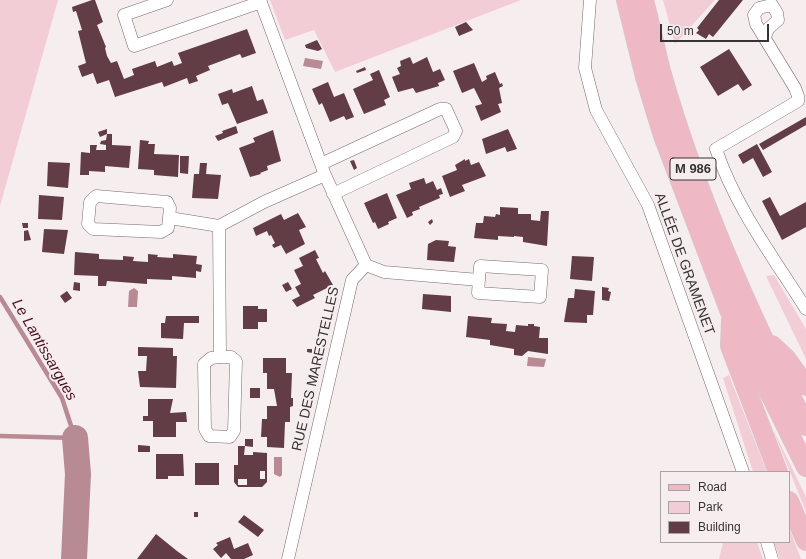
<!DOCTYPE html>
<meta charset="utf-8">
<style>
body{margin:0}
#map{position:relative;width:806px;height:559px;overflow:hidden;background:#f6edef;font-family:Arial,sans-serif}
canvas{display:block}
.legend{position:absolute;left:660px;top:471px;width:130px;height:72px;box-sizing:border-box;background:#f6edef;border:1px solid #a9a3a4;margin:0;padding:5px 7px;list-style:none;font-size:12px;color:#363334}
.legend li{display:flex;align-items:center;gap:8px;height:20px}
.legend b{width:20px;border:1px solid #a9a3a4}
.scale{position:absolute;left:660px;top:24px;width:109px;height:18px;box-sizing:border-box;border:2px solid #363334;border-top:0;padding-left:5px;font-size:12px;line-height:14px;white-space:nowrap;color:#363334;-webkit-text-stroke:3px #f6edef;paint-order:stroke}
</style>
<div id="map">
<canvas width="806" height="559"></canvas>
<ul class="legend">
<li><b style="height:5px;background:#eeb8c5"></b>Road</li>
<li><b style="height:11px;background:#f3cdd5"></b>Park</li>
<li><b style="height:11px;background:#633d46"></b>Building</li>
</ul>
<div class="scale">50 m</div>
</div>
<script>
const ctx = document.querySelector('canvas').getContext('2d');
ctx.lineJoin = 'round';
function fill(path, color) { ctx.fillStyle = color; ctx.fill(path, 'evenodd'); }
function strokePath(path, color, width, dash) { ctx.strokeStyle = color; ctx.lineWidth = width; ctx.lineCap = dash ? 'butt' : 'round'; ctx.setLineDash(dash || []); ctx.stroke(path); }
function label(font, color, halo, rows, align = 'center') {
  ctx.font = font + ' Arial,sans-serif'; ctx.lineWidth = 4; ctx.setLineDash([]); ctx.textBaseline = 'middle'; ctx.strokeStyle = halo; ctx.fillStyle = color; for (const [text, x, y, turn = 0] of rows) {
    ctx.save(); ctx.translate(x, y); ctx.rotate((+turn || 0) * Math.PI / 180); ctx.textAlign = isNaN(turn) ? turn : align; if (halo) ctx.strokeText(text, 0, 0); ctx.fillText(text, 0, 0); ctx.restore();
  }
}
fill(new Path2D(`
 M0,0H58L0,206Z
 M270,0H521L335,72L314,30L285,40Z
 M663,0H715L675,44Z
 M774,275L806,329V359L766,276Z
 M729,375L767,472H753L723,378Z
 M772,427L806,497V512Z
 M789,527L801,559H780L774,542H789Z
 M723,542H757L763,559H719Z`), '#f3cdd5');
fill(new Path2D(`
 M305,58L323,61L321,69L303,66Z
 M134,288L138,291L137,307H128L129,291Z
 M528,357L546,359L544,367L527,366Z
 M274,457H282V475L280,477L274,474Z`), '#b78a94');
strokePath(new Path2D(`
 M0,297L62,398L75,438L0,436`), '#b78a94', 4.5);
strokePath(new Path2D(`
 M74,559L78,474L75,438`), '#b78a94', 26);
fill(new Path2D(`
 M92,0H95L103,22L97,25L106,47L105,48L107,56L111,63L117,61L124,79L134,75L132,69L155,61L157,67L172,61L174,66L182,63L178,53L247,29L256,53L242,58L240,54L208,66L210,70L196,76L198,81L189,84L187,78L164,87L162,82L115,97L109,80L97,84L93,73L82,77L78,66L86,63L78,31L82,30L76,11L73,12L72,7Z
 M719,0H743L713,37L709,34L706,39L696,33L699,30L697,28Z
 M466,22L473,30L459,36L455,27Z
 M317,40L322,49L318,51L306,48L305,45Z
 M729,49L752,85L743,91L738,84L718,96L700,67Z
 M410,57L413,64L427,57L433,72L440,69L445,80L438,83L439,86L416,93L413,88L398,92L392,77L400,74L397,68L401,66L400,61Z
 M474,63L482,82L487,79L486,76L495,72L500,84L502,83L503,86L499,88L502,103L498,104L501,112L481,121L475,106L482,104L474,88L462,93L453,71Z
 M365,67L366,70L357,73L356,71Z
 M379,70L390,97L384,100L386,105L364,114L353,89L373,80L370,74Z
 M328,82L334,97L344,93L354,117L346,120L344,116L330,122L322,103L319,105L312,89Z
 M252,86L257,101L263,99L268,113L237,124L228,103L222,105L218,94L232,89L233,93Z
 M806,117V125L763,150L759,144Z
 M236,126L238,133L218,141L215,136L223,133L222,131Z
 M107,129V134L100,137L98,132Z
 M508,129L517,149L507,152L505,147L486,154L482,139Z
 M273,130L281,161L267,166L268,170L260,173L261,174L250,177L239,148L255,142L253,138Z
 M107,134H112V145L131,146L129,168L105,166V172L89,171V175H80L81,152L90,153V145H97L96,150H106V145L100,144L101,141L106,140Z
 M140,140L149,141L148,144H155L154,154L179,155L178,177L154,175V170L138,169Z
 M757,144L772,172L763,177L753,158L743,164L738,155Z
 M180,156H189L188,174L180,173Z
 M465,159V161L469,159L471,165L479,162L486,176L462,185L465,191L450,197L442,176L457,170L455,165Z
 M354,160L357,168L354,170L350,161Z
 M48,162L70,163L68,188L47,186Z
 M200,163H207L206,174L221,175L218,199L192,198L194,174H199Z
 M424,178L426,184L433,181L437,190L441,188L443,194L439,195L440,198L419,207L420,209L412,212L413,215L407,218L396,195L411,189L409,183Z
 M387,193L397,218L388,222L389,224L378,229L375,222L373,223L364,203Z
 M39,195L64,197L62,220L38,219Z
 M770,197L780,216L806,202V227L782,240L762,201Z
 M500,207L518,208V214H531V220L540,221L541,211H549L547,246L523,242V237L514,236V237L498,236V240L474,238L476,223H483L484,216L495,217L496,214L500,215Z
 M298,213L306,227L299,230L305,244L286,254L281,245L274,248L272,245L275,243L271,235L269,236L267,231L256,236L253,228L281,214L284,220Z
 M432,219L433,222L430,225L428,222Z
 M22,223H28V228H23Z
 M44,229L68,230L64,254L42,252Z
 M28,230L31,240L24,241V231Z
 M436,240L449,241L448,246L456,247L454,262L427,260L428,244Z
 M315,250L319,258L316,259L323,273L325,271L333,285L313,295L315,298L297,307L292,300L300,296L295,287L301,284L294,270L303,266L299,258Z
 M75,252L99,254V259L123,260V256L134,257L133,261L148,262V254L158,255L157,257L173,258V254L197,256L196,264L202,265L201,272L196,271V278L172,276V280L147,279V284L107,281L106,286H98V276L74,275Z
 M572,256L594,257L592,281L570,279Z
 M74,282L80,283V291L73,290Z
 M288,282L292,289L286,292L282,285Z
 M602,287L609,288L608,291L611,292L609,301L602,300Z
 M575,289L595,291L593,315H587V323L564,322L568,298H574Z
 M67,291L72,298L65,303L60,296Z
 M423,294L451,296V312L422,309Z
 M243,306H258V309H267V322H258V329H243Z
 M166,316H199V323H184L183,339L161,338V323H165Z
 M468,316L492,318L491,323L507,324L506,331L515,332L516,325L528,326V324H534V326L540,327L539,338H548V354L528,351L522,356L514,355V349L490,345V340L466,337Z
 M138,347L173,348V356H177L176,388L140,387L138,371H146L147,356H138Z
 M307,349H312V353L307,352Z
 M263,358H286V373H292L291,398H293V406L290,407V422H285L284,448L267,447V437H261L262,419H267V406H277L274,389H267V373H263Z
 M250,388H260V398H250Z
 M148,399H173L170,413L186,412L187,422H176V437H153V421H143V416H148Z
 M245,439H253V447L245,446L244,455H253V452L267,453V482L262,487H238L234,482V465H238V446H245ZM260,471H265V479H260ZM238,479H247V485H238Z
 M138,445L150,446V452H138Z
 M156,454H183L184,476H168V479H156Z
 M195,463H219V485H195Z
 M194,512H198V517H194Z
 M244,515L264,530L258,537L238,522Z
 M156,534L177,551L188,559H137Z
 M230,537L234,549L248,543L253,555L244,559H231L226,553L221,558L213,549L218,545L216,543Z`), '#633d46');
const street = new Path2D(`
 M167,0L124,15L134,46L261,2
 M260,0L325,175L366,265L352,280L288,559
 M590,0L585,68L596,110L648,205L743,472
 M765,37L768,29L778,20L777,13L772,5L759,8L754,15L756,24L795,88L798,96V101L716,149C735,207 774,258 806,309
 M321,164L440,109H446L456,131L453,137L333,194
 M96,196L167,202L170,208L168,228L161,232L93,229L88,224L90,202Z
 M170,218L219,226
 M219,226L220,357
 M219,226L264,202L325,175
 M366,265L384,272L479,280
 M480,266L542,270L540,297L478,293Z
 M220,357H231L236,361L234,431L230,437L209,436L205,429L204,364L211,358Z
 M767,542L772,559`);
const primary = new Path2D(`
 M626,0L645,77L663,136L731,315L806,467
 M644,0C650,23 655,47 661,71C696,194 748,311 806,426
 M731,320L730,346L778,472
 M772,345L786,358L806,386
 M789,501L806,541`);
strokePath(street, '#736c6e', 13);
strokePath(primary, '#cfcece', 20);
strokePath(street, '#fff', 12);
strokePath(primary, '#eeb8c5', 19);
for (const [x, y, w] of [
 [693,169,46]
]) { const box = new Path2D(); box.roundRect(x - w / 2, y - 11, w, 22, 3); ctx.fillStyle = '#f6edef'; ctx.fill(box); strokePath(box, '#363334', 1); }
label('bold 13px', '#363334', null, [
 ["M 986",693,169]
]);
label('14px', '#363334', '#f6edef', [
 ["ALLÉE DE GRAMENET",684,264,70],
 ["RUE DES MARESTELLES",316,369,-77]
]);
label('italic 15px', '#491124', '#f6edef', [
 ["Le Lantissargues",44,350,60]
]);
</script>
